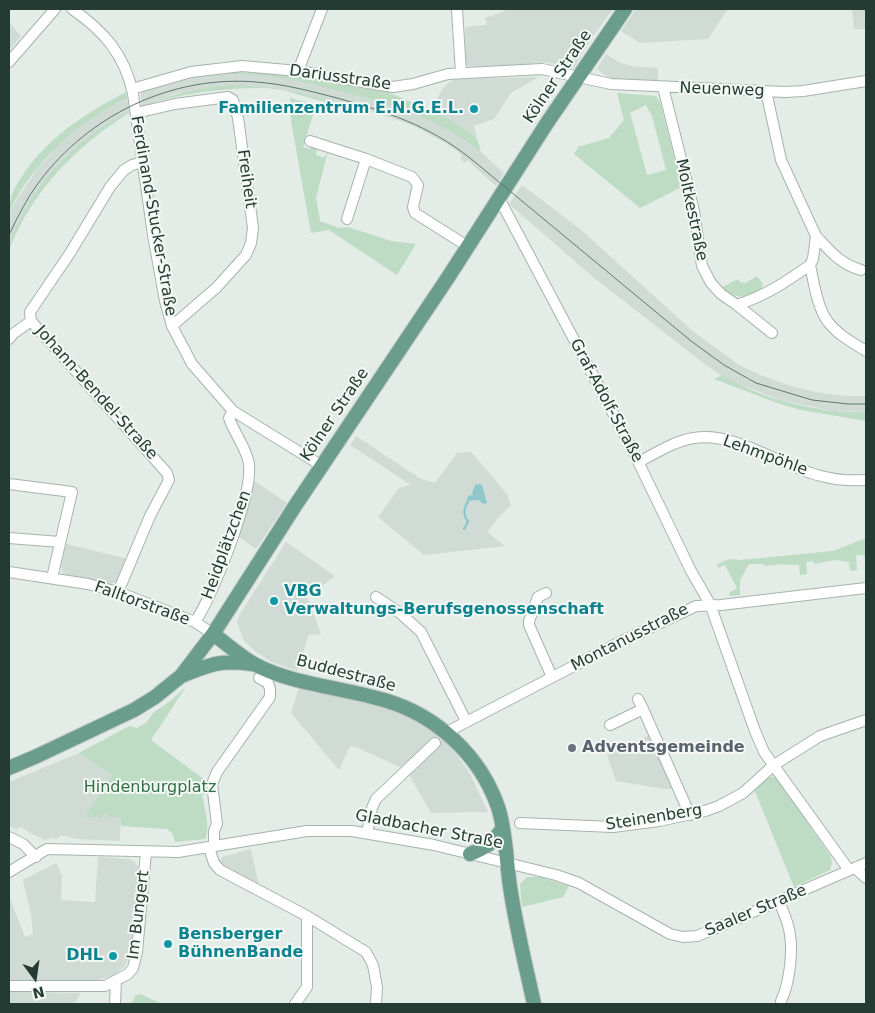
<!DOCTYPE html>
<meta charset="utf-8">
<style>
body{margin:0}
#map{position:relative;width:875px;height:1013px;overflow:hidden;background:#e3ece7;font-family:"DejaVu Sans",sans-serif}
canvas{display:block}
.frame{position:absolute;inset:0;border:10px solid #243b33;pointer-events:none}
.north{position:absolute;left:10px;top:953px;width:50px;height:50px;-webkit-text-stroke:4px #f3f8f5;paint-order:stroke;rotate:166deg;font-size:14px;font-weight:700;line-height:20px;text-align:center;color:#243b33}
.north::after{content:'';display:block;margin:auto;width:18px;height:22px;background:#243b33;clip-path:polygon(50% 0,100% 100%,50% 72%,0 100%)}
</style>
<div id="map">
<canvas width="875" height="1013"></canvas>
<div class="frame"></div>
<div class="north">N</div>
</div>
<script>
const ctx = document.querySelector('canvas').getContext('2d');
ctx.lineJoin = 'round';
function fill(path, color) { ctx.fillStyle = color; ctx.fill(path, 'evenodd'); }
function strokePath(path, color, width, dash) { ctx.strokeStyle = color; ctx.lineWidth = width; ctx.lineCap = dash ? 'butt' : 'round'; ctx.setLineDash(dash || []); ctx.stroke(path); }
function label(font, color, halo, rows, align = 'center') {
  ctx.font = font + ' "DejaVu Sans",sans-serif'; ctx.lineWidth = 4; ctx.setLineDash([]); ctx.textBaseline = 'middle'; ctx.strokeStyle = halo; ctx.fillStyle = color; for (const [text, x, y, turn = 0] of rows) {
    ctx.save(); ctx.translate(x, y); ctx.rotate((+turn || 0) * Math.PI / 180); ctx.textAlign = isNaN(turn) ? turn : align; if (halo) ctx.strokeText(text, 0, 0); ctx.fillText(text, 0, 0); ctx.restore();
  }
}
fill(new Path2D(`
 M505,9H613L591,39L574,68L544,62L520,66H468L466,64L465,28L471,26L487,25L485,18L505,11Z
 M636,9H728L708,39L640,43L621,31Z
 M852,9H866V29H854Z
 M9,22L21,36L9,50Z
 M606,54L620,63L632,66L658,68V82L611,80L597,69Z
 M228,73L260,74L294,79L402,108L424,117L456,134L481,152L504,173L496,186L467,160L465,163L460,159L462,155L447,144L414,126L377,113L297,92L249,86L214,87L174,94L142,107L141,94L143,91L204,75Z
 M539,77L511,93L494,119L474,126L477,139L447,118L430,110L442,90L449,82L455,79Z
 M127,98L129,111L116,118L46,179L26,208L9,243V212L37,169L59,145L83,125L109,107Z
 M522,185L580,229L695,333L739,365L763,376L788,385L815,392L844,396H866V412L834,411L784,401L730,381L706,365L593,277L509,204Z
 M356,436L421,479L435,483L457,453L471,452L507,494L511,505L499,517L487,532L505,546L424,555L378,517L399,488L411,485L350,445Z
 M253,480L287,503L256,549L237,536Z
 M286,542L335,576L307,597L321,634L309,635L297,671L272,662L256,652L244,641L237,622L240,614Z
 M66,544L128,559L118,582L110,584L63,574L61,567Z
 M299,687L386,708L409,718L438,735L404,769L356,747L350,746L339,770L291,713Z
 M650,735L674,789H665L616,781L607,755Z
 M443,739L454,751L470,774L488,812L431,813L408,773Z
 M79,753L112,774L101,816L107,813L112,817H121L120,841L76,839L60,835L58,839L54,838L44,840L20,827L17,830L9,826V782Z
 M251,849L259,886L223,867L219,863L222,857Z
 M98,857L129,859L135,862L139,869L133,943L130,956L124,967L114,975L95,981H9V896L25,937L33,934L31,915L23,880L56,863L62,876L61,900L95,902Z
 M9,992H34L81,993L74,1004H9Z`), '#d1dbd6');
fill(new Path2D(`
 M232,72L262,73L292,76L388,92L447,118L462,127L477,139L481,152C437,118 399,107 346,93C294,79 259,71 204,75Z
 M238,85L271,88C229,87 190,92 150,103C179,92 207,86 238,85Z
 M283,90L297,92L349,106V109Z
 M126,92L127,98C78,123 33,162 9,212C9,195 15,187 24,173C50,136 86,113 126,92Z
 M617,93L656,96L660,102L682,187L640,208L574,154L578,148L577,147L609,138L624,120ZM646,105L652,116L666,170L647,175L630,113Z
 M290,98L316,105L303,147L310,149L312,145C317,147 317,150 316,155L324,158L328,151L316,198L320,221L339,228L348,227L391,241L416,244L397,275L329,230L311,233L291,121Z
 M129,111V113C76,146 32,191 9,250C9,240 14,231 19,222C41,174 83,135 129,111Z
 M757,276L763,284L761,290C745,299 736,299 721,288L738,279L740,282L746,283Z
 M722,375C760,399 821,414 866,412V421L801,410L780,404L714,379Z
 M866,538V557H864L863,555H856L857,570L850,571L849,562L835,560L814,564L813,561L806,562L807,574L800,575L799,565L777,564V565L764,566L763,564H749L740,580V595L730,596L729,593L737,588L725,565L718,568L717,564L729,559L740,560L833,551Z
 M186,687L151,740L209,783L210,793L202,795C204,807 211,828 205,839L175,842L172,833L167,829L121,826V817H112L110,818L107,813L101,816V818L85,817L112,775L79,753L129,726L137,728L146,723L154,712L169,702Z
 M769,776L777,778L831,857L832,863L830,870L794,887L754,789Z
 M527,877H540L569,886L563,897L522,907L520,884Z
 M140,994L162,1004H131L136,995Z`), '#bedbc3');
fill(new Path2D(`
 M480,484L482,485L487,503L483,504L479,500L467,501L468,496L473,495L472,493L475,485Z`), '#90c7cc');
strokePath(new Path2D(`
 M464,529L468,522C463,515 463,509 468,501`), '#90c7cc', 2.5);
const minor = new Path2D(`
 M72,9C104,31 125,55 133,94L153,235L165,301L172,326L192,364L233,411L322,466
 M457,9L461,73
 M9,62L55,9
 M298,71L322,9
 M663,87L694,211L702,266L711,283L721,294L737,305L772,333
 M132,89L191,72L242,66L298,71L393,87L413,84L448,74L542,69L611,84L785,92L803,91L866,81
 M766,91L781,160L816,236L813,259L810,265C814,283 817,307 828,322C838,335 853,343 866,351
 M136,113L175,104L228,97L233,100L238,118L253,228L251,243L246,255L216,288L172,326
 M310,141L366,159
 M499,198L633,451L691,571L710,604L755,731L764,752L849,870
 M347,219L366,159L412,177L418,185L413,207L415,213L467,246
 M816,236C830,251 840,264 861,270
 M737,305C767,295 784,283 810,265
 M9,339L13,334L31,321
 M639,462C656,453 674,441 694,438C735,431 782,467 821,476C836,480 851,481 866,480
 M9,484L72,492L52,578
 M9,538L60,542
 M9,572L88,584L118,592L195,622L213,634
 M118,592L150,516L169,480L167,473L31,321L30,312L70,253L110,187L124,170L132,165L142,162
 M546,593L538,597L529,621V625L552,677
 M376,597L400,613L421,632L466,721
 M195,622C213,596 253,494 249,464C247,449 234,433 229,418L233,411
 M638,699L643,709
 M610,725L643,709L690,815
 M447,732L616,644L696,606L721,605L866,588
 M520,823L613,827L659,821L705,811L719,806L743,793L774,765L820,736L866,720
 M367,833L372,808L376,799L435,743
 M9,837L23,844L36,857
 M214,847V831L217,824L212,784L217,772L270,697V689L268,683L259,678
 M209,848L214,863L220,870L307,916L366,952L373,965L377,987L376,1004
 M855,868L866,878
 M9,872L47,849L178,852L307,831H352L434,845L556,875L579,883L670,934L683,937L697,936L707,932L866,863
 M779,901C783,912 789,923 790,935C793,953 789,985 781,1001
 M9,986H105L128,974L133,968L137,952L146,852
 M115,1004L116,981
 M295,1004L307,987V916`);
const major = new Path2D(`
 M213,634C227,644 241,657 256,665C291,684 345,688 384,700C436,715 480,755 498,807C507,835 506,865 511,893C517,931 526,967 534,1004
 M181,676C211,664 219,660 252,664
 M9,768L37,756L134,710L155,697L181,676L213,634L295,506L449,276L547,123L625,9
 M470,854C487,847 492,844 502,829`);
strokePath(minor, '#a6b3ad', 12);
strokePath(major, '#c2c8c6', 16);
strokePath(minor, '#fff', 10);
strokePath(major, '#6b9d8d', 14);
strokePath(new Path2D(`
 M9,235C18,216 27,198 39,182C89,115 172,75 256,82C284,84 310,91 337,98C387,112 428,125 470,158L691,341L724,365L756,383L812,400L848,404H866`), '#5f776e', 1);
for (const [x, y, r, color] of [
 [474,109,5,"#0f9aa8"],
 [274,601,5,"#0f9aa8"],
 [572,748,5,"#6b7280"],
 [168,944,5,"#0f9aa8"],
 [113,956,5,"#0f9aa8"]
]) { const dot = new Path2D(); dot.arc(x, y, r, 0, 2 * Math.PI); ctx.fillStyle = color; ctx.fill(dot); strokePath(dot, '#f3f8f5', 2); }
label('16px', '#243b33', '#f3f8f5', [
 ["Kölner Straße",558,77,-56],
 ["Dariusstraße",340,78,8],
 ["Neuenweg",722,90,2],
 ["Freiheit",246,179,82],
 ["Moltkestraße",691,210,78],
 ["Ferdinand-Stucker-Straße",153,216,80],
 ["Johann-Bendel-Straße",96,393,48],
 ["Graf-Adolf-Straße",606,401,62],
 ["Kölner Straße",335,415,-56],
 ["Lehmpöhle",765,456,20],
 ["Heidplätzchen",227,545,-70],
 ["Falltorstraße",142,604,20],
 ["Montanusstraße",630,638,-27],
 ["Buddestraße",346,674,15],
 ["Steinenberg",654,818,-9],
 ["Gladbacher Straße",429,830,11],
 ["Saaler Straße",756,911,-23],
 ["Im Bungert",139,915,-83]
]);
label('bold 16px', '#0d838f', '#f3f8f5', [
 ["Familienzentrum E.N.G.E.L.",464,109],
 ["VBG",284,592,"left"],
 ["Verwaltungs-Berufsgenossenschaft",284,610,"left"],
 ["Bensberger",178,935,"left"],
 ["BühnenBande",178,953,"left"],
 ["DHL",103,956]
], 'right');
label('bold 16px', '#5b616d', '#f3f8f5', [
 ["Adventsgemeinde",582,748]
], 'left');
label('16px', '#326f45', '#f3f8f5', [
 ["Hindenburgplatz",150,788]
]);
</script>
